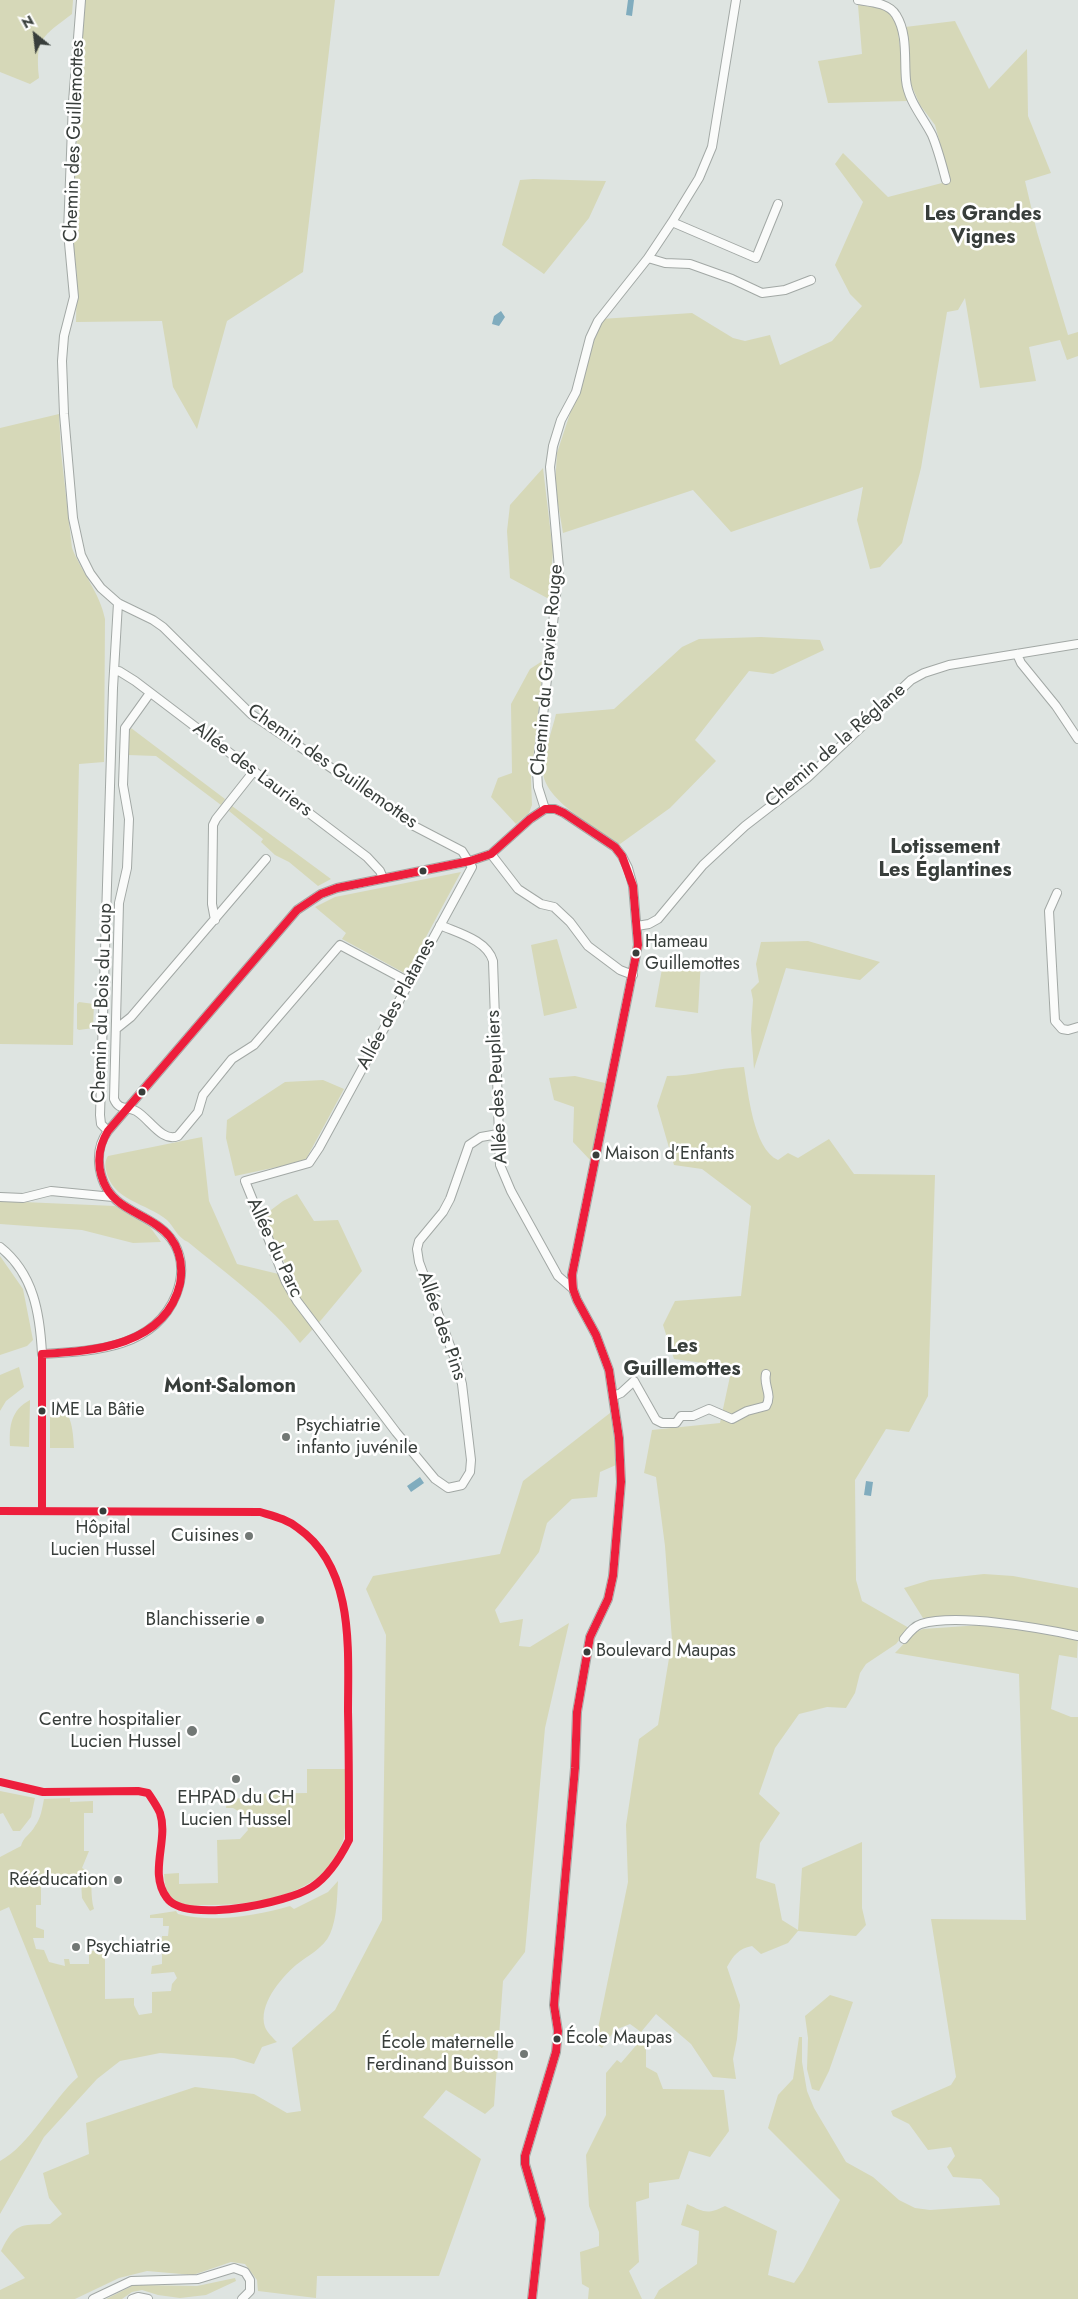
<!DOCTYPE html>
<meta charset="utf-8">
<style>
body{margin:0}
#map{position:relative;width:1078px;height:2299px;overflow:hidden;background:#dee4e1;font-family:Jost,sans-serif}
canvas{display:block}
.north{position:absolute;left:10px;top:10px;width:50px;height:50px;-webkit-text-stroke:4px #fff;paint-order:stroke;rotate:331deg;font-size:14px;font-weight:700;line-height:20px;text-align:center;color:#383e3b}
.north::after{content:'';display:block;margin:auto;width:18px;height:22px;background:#383e3b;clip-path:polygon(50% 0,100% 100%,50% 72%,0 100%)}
</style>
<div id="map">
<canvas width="1078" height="2299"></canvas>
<div class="north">N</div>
</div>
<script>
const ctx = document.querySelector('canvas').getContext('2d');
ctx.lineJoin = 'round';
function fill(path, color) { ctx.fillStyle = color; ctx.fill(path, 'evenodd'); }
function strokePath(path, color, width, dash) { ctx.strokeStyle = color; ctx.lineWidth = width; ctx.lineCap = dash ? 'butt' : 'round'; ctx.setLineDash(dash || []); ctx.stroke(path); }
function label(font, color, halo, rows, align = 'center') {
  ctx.font = font + ' Jost,sans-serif'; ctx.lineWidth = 5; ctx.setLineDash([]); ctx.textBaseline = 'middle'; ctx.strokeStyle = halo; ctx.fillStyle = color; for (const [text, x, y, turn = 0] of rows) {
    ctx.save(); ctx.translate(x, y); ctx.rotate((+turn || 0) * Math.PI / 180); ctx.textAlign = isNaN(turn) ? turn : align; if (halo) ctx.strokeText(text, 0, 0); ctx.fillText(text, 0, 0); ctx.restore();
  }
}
fill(new Path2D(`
 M0,0H73L72,14C42,37 35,38 39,78L30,84L0,72Z
 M85,0H335L303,272L227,321L197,429L173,387L162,321L76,322L77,275L71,230Z
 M858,5L884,8L896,19L908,101L828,103L818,61L862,54Z
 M955,21L989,89L1027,49L1028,116L1051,173L1025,181L1037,232L1068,335L1078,332V356L1067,360L1060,340L1029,347L1036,381L980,388L965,298L958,310L947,312L921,468L902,543L880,567L870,569L857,520L863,487L731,532L693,490L563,533L555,486L557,453L601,319L692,313L733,338L745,341L770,335L780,365L832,341L862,306L850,294L835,265L863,202L835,164L843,153L888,197L942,183L949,176L935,125L920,105L910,82L905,27Z
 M533,179L606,181L589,218L544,274L502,245L520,180Z
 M59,414L61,452L72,548C82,573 100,593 105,619L104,762L79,764L73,1045L0,1044V428Z
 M543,468L553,552L549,599L510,578L507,531L510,505Z
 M761,637L820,640L824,650L773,674L749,671L695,740L716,761L670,808L620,844C598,829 543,800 543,771C543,755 552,731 556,714L614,709L682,647L699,639Z
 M544,660L531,778L532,805L529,813L516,824L491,797L498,778L512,773L511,704L530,669Z
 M131,728L225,799L221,805L156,756L128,755L129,730Z
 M232,806L331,879L318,886L289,862L275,855L261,842L263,839L229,811Z
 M461,872L406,974L342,939L346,933L315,907L335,897Z
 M557,939L577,1008L544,1016L531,945Z
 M808,941L880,962L860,980L786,968L754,1069L751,1030L753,1000L751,990L759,982L756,964L761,942Z
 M664,958L701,960L698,1013L655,1007Z
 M79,1002L94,1004L93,1028L79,1030L77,1029V1004Z
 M744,1067C748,1091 753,1149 778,1160L788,1153L798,1158L829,1139L854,1174L935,1175L928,1396L909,1432L886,1429L855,1480L856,1580L862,1601L909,1628L896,1644L866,1664L860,1673L855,1693L846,1708L827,1707L799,1714L775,1748L759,1794L780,1813L760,1843L756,1878L775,1884L782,1920L798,1930L802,1868L862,1842V1908L866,1925L856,1936L798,1931L788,1943L761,1954L752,1946C738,1949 734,1955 727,1967L740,2005L737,2039L733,2059L736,2079L713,2077L691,2044L656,2014L641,2032L630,2024L615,2030L602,2048L595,2043L628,1882L626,1825L639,1739L658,1725L672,1640L665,1546L656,1477L644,1473L652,1430L720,1423L732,1367L674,1359L663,1325L675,1301L741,1296L751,1206L702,1169L674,1165L657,1106L667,1076C693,1076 717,1068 744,1067Z
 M575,1076L605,1083L591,1161L573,1142L574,1107L554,1100L549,1078Z
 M323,1080L344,1089L305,1161L235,1176L226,1138L227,1120L285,1082Z
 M202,1137L209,1201L237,1264L291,1277L263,1216L283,1201L297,1194L314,1221L338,1220L362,1271L322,1319L300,1343C273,1307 223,1271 188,1242C178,1238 174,1227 167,1220C147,1203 112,1201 106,1170C105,1164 105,1161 108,1156Z
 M0,1201L115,1206L150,1227L161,1242L133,1243L82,1230L0,1224Z
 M0,1256L23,1289L33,1340L27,1346L0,1355Z
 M19,1367L24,1387L6,1401L0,1411V1375Z
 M30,1400L29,1447L10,1446C9,1426 11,1410 30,1400Z
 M50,1401C72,1406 73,1430 74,1448H50Z
 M610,1413L614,1438L616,1465L600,1472L597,1497L572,1499L547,1523L539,1552L495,1610L500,1623L523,1619L519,1646L530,1647L569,1623L545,1728L525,1952L503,1981L494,2106L485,2114L446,2090L423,2117L481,2159L439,2276H317L316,2298L258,2291L257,2280L245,2264L231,2262L193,2275L147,2271L119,2278L75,2299H0V2290L25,2278L1,2251C15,2223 19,2225 50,2224L62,2214L49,2198L43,2173L89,2154L86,2123L195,2087L254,2094L287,2113L301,2111L292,2048L335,2010L382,1920L386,1635L366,1589L373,1576L500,1554L523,1481Z
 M984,1574L1013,1576L1078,1588V1633C1027,1624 975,1613 923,1618L904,1588L930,1580Z
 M981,1625L1078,1638L1077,1658L1059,1655L1051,1709L1071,1717H1078V2299H654L659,2290L697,2264L699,2231L681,2225L687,2204C704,2212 707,2215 725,2206L777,2231L768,2275L794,2283L803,2270L840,2200L768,2128L778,2095L793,2079L799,2037H802V2062L807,2091L814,2108L846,2162L873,2177L899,2200L915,2208L930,2210L1000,2205L999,2198L981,2179L953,2177L947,2167L955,2156L951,2147L928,2150L909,2124L893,2116L891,2111L951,2085L956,2077L931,1919L1026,1920L1019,1674L895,1653L914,1633L923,1629Z
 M307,1769H345C345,1782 347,1832 343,1841C338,1853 328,1870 317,1878C287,1900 244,1905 208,1905C197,1905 184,1908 175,1901C165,1894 165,1884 164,1874L179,1873V1884L218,1883L217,1840L240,1839L248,1830L243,1814L233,1808H226L227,1799L243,1798V1794L307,1793Z
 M0,1791L35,1798L31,1817L20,1831H13L3,1813L0,1814Z
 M70,1798V1802L93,1801V1813H84V1851H89L82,1868L89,1872C93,1884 90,1896 94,1909L90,1911L82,1898L81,1882H41V1905H36V1927L44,1930V1938H33L36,1949L44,1950L49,1962L65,1966L64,1959H69L70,1964H89V1951L105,1950V1999L134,1998V2005L139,2015L152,2013V1992L171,1991L172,1984L177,1978L174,1972L151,1974L152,1966L162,1964V1936H168L169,1926H163V1918H150V1915L176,1911L178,1914C213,1923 256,1916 290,1906L294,1909L328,1892L338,1881C337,1898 337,1918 330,1934C324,1948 307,1956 296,1965C280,1979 258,2005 265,2027C267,2032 273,2038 277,2042L262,2047L254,2064L234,2058L160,2053L120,2061L97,2079L44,2137L0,2214V2161C29,2146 52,2100 78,2077L9,1907L0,1911V1857L21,1846C23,1837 31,1834 35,1826C41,1818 42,1809 44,1799Z
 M830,1995L853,2002L829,2071L819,2091L812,2089L807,2069L808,2038L805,2016Z
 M639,2042L646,2045V2067L657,2073L663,2089L724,2090L729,2131L710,2157L689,2151L679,2179L649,2183V2198L636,2202L639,2262L629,2271L642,2299H588L589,2288L582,2284L580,2252L599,2246V2232L589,2206L586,2155L606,2115V2073L617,2060L621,2063Z
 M235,2278L236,2281L206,2295L180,2298L158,2295L142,2290L132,2292L122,2299H106L134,2285L197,2286Z`), '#d6d8b8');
fill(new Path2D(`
 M628,0H634L632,16L626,15Z
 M501,311L505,317L499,326L492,324L494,316Z
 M420,1477L424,1483L411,1492L407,1486Z
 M866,1481L873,1482L871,1496L864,1495Z`), '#80acbe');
const street = new Path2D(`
 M81,0L73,102L68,232L74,297L64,336L62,361L64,414L73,518L81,555L90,573L101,588L118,603L153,620L163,627L251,714L382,802L414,826L462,851L472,867L319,1148L309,1163L245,1181L286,1282L297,1301L396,1432L435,1479L448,1488L462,1485L470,1472L471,1460L462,1384L456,1362L419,1262L417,1249L419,1241L443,1212L450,1199L469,1145L481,1137L498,1134
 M858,0C871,2 889,3 896,15C908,34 904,59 906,80C908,101 923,117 932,135C938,149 942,165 946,180
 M672,222L756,258L778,204
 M648,258L665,263L690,264L732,279L762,293L785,290L811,280
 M1017,654L1021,663L1056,706L1078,739
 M114,672L119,671L135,681L367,857L380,871L383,878
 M150,693L125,728L123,785L129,819L127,868L119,903L114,1099C119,1111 127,1106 136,1111C149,1118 162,1143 178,1136L198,1112L203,1095L232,1059L254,1045L340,945L409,982
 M545,809L538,787L537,771L559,568L550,467L553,446L561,420L576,392L590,338L598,321L648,258L672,222L699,178L712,147L736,0
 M491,854L518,889L541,904L554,907L570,922L588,946L620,970L633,975
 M1057,893L1049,911L1055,1021L1062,1029L1068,1030L1078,1027
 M215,920L212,904L213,825L216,819L254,771
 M440,925C458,933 487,940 493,961L500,1165L511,1191L558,1276L573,1289
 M637,926L649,924L658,919L703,865L745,826L807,778L911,680L924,673L949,665L1078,644
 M116,1029L131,1017L266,859
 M108,1131L101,1124L100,1115L113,688L118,603
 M0,1197L23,1198L51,1191L113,1197
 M0,1247C34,1274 40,1314 42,1354C93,1351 154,1349 176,1295C183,1277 184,1260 174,1243C161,1222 139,1217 120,1203C98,1187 92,1152 108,1131L297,910L321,894L337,888L470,861L491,854L530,819L545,809H555L564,813L615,847L622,856L628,868L633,886L638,945L572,1275L573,1289L577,1300L596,1335L609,1370L619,1438L621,1482L613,1576L608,1599L590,1637L577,1712L575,1768L554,2005L558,2031L556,2052L525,2156V2164L541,2219L532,2299
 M614,1396L621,1393L634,1381L656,1420L662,1423H676L681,1416H693L709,1409L732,1419L747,1411L766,1406C773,1394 763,1386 766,1374
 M904,1639C909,1633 914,1626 921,1624C957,1613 1040,1628 1078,1636
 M93,2299L131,2281L198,2279L234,2268L245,2272L250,2280V2291L242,2299
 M132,2299L138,2297L148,2299`);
strokePath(street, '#a2a8a5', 10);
strokePath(street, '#fafbfa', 8);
strokePath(new Path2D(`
 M42,1354C94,1351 165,1346 180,1284C183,1267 180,1250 170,1237C153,1216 121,1212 107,1189C96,1170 97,1149 108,1131L297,910L321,894L337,888L470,861L491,854L530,819L545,809H555L564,813L615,847L622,856L633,886L638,945L572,1275L573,1289L577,1300L596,1335L609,1370L619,1438L621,1482L613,1576L608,1599L590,1637L577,1712L575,1768L554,2005L558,2031L556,2052L525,2156V2164L541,2219L532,2299
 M42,1354V1510
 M0,1511L260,1512C273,1516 287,1519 298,1528C355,1568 348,1650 348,1711C349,1754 349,1797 349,1840C340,1858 329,1876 312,1887C288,1903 185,1924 167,1898C148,1873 169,1840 160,1813C157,1806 152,1799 148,1793L138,1791L43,1792L0,1782`), '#ed1e3c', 8);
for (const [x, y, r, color] of [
 [423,871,4.5,"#383e3b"],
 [636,953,4.5,"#383e3b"],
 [142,1092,4.5,"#383e3b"],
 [596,1155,4.5,"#383e3b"],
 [42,1411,4.5,"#383e3b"],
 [286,1437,5,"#727875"],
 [103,1511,4.5,"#383e3b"],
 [249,1536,5,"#727875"],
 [260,1620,5,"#727875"],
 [587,1652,4.5,"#383e3b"],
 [192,1731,6,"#727875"],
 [236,1779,5,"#727875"],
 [118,1880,5,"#727875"],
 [76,1947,5,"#727875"],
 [557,2039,4.5,"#383e3b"],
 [524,2054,5,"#727875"]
]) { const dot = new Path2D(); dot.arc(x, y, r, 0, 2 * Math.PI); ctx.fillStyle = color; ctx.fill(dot); strokePath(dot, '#fff', 2); }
label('18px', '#383e3b', '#fff', [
 ["Hameau",645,943],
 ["Guillemottes",645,965],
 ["Maison d’Enfants",605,1155],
 ["IME La Bâtie",51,1411],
 ["Hôpital",103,1529,"center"],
 ["Lucien Hussel",103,1551,"center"],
 ["Boulevard Maupas",596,1652],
 ["École Maupas",566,2039]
], 'left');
label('19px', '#383e3b', '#fff', [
 ["Chemin des Guillemottes",75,141,-88],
 ["Chemin du Gravier Rouge",548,670,-85],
 ["Chemin de la Réglane",836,746,-41],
 ["Chemin des Guillemottes",332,767,35],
 ["Allée des Lauriers",252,770,37],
 ["Chemin du Bois du Loup",103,1003,-88],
 ["Allée des Platanes",397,1004,-62],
 ["Allée des Peupliers",498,1087,-93],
 ["Allée du Parc",274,1248,65],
 ["Allée des Pins",441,1326,71]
]);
label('19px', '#383e3b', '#fff', [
 ["Psychiatrie",296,1426,"left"],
 ["infanto juvénile",296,1448,"left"],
 ["Cuisines",239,1536],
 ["Blanchisserie",250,1620],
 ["Centre hospitalier",181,1720],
 ["Lucien Hussel",181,1742],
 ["EHPAD du CH",236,1798,"center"],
 ["Lucien Hussel",236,1820,"center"],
 ["Rééducation",108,1880],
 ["Psychiatrie",86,1947,"left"],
 ["École maternelle",514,2043],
 ["Ferdinand Buisson",514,2065]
], 'right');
label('bold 20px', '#383e3b', '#fff', [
 ["Les Grandes",983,215],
 ["Vignes",983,238],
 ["Lotissement",945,848],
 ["Les Églantines",945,871],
 ["Les",682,1347],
 ["Guillemottes",682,1370],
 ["Mont-Salomon",230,1387]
]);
</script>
